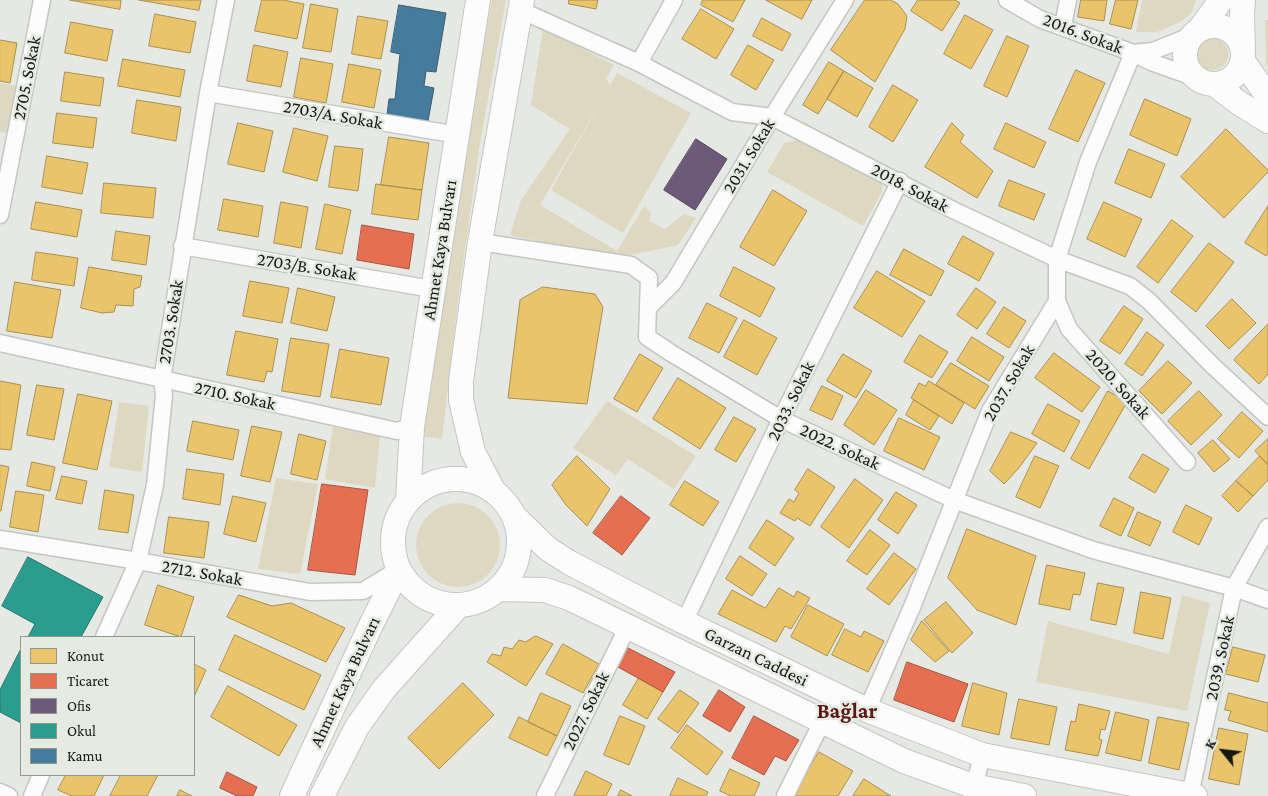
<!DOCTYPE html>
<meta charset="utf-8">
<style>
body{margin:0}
#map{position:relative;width:1268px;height:796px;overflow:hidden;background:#e5e8e3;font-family:"Crimson Pro",serif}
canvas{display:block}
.legend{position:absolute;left:20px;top:636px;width:175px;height:140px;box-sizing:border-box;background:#e5ebe0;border:1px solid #92968e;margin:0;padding:6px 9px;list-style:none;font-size:15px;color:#151713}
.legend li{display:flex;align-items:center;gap:10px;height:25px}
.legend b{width:25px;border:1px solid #92968e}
.north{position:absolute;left:1198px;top:726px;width:50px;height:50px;-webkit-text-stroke:4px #e5ebe0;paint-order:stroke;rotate:299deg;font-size:14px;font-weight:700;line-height:20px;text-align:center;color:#151713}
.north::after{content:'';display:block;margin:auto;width:18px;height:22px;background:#151713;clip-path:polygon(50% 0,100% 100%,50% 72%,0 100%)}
</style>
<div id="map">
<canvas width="1268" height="796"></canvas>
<ul class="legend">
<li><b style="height:14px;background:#e9c46a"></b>Konut</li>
<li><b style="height:14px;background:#e76f51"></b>Ticaret</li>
<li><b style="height:14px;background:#6d597a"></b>Ofis</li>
<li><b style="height:14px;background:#2a9d8f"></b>Okul</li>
<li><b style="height:14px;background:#457b9d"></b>Kamu</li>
</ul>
<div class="north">K</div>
</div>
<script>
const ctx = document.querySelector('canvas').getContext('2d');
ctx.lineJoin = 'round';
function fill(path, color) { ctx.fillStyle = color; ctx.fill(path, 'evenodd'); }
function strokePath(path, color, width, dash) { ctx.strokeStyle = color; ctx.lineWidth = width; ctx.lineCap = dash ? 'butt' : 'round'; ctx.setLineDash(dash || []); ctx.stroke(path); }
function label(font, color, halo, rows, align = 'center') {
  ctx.font = font + ' "Crimson Pro",serif'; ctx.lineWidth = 5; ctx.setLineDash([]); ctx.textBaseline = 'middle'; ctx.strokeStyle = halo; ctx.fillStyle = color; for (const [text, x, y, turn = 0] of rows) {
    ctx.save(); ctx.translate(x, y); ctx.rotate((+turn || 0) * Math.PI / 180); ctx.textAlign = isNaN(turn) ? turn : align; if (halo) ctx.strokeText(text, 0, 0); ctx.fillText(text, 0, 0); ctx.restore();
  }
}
fill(new Path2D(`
 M492,0H506L480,143L458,300L442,439L420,436L462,174Z
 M1142,0H1196L1192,12L1182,21L1157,32H1136Z
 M1265,20H1268V65L1266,67Z
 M543,28L614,65L606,79L610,85L617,73L691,113L623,233L551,190L605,94L540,205L617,251L644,206L651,213L649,221L665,229L684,214L696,218L678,245L617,258L510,235L521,200L570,129L531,105Z
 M1196 54a16 16 0 1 1 32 0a16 16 0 1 1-32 0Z
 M0,83L18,86L7,133L0,132Z
 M798,140L807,143L882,183V192L863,226L767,172L784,143Z
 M607,401L696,456L674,489L628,459L616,475L573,448Z
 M119,402L149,406L142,472L109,467Z
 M333,427L380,436L375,488L325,479Z
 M276,478L318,484L300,574L258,569Z
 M416 545a42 42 0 1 1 84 0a42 42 0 1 1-84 0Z
 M1182,595L1210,603L1187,711L1036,682L1048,621L1169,654Z`), '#ded8c1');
const homes = new Path2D(`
 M70,0H121L120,9Z
 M139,0H201L199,10Z
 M262,0H283L304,4L297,39L255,31Z
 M569,0H598L596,9L569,4Z
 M703,0H745L733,22L701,5Z
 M766,0H812L802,19Z
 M865,0H891L898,4L907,16L905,29L875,82L831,50Z
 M918,0H955L960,3L942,31L911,11Z
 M1081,0H1107L1104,21L1078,17Z
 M1116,0H1138L1131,29L1110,24Z
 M311,4L338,9L331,52L303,48Z
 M701,9L734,29L716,59L682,39Z
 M155,14L196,22L190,53L149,46Z
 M965,15L993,30L971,69L944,54Z
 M358,16L388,21L381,59L352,54Z
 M762,18L791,34L782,51L753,36Z
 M71,22L113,30L107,61L65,53Z
 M1007,36L1029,46L1007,97L984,86Z
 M0,40L17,43L10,83L0,81Z
 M254,45L288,52L281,87L247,81Z
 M748,45L774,60L756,90L731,75Z
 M301,58L333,64L326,103L294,97Z
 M123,59L185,70L180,97L118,86Z
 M829,62L844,71L818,114L803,105Z
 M349,64L381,70L374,108L342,102Z
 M1076,70L1105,83L1078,142L1049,129Z
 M844,71L873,88L857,117L827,99Z
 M65,72L104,78L100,106L61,101Z
 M893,85L918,100L893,142L869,127Z
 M1145,99L1191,119L1177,156L1130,135Z
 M137,100L181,107L176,141L132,133Z
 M57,113L97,118L93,148L53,143Z
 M238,123L273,131L264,172L228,164Z
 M952,123L964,135L960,142L993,171L977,198L925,167Z
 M1006,123L1046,142L1034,168L994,149Z
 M294,128L328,136L317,181L283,172Z
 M1226,129L1268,170V172L1224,218L1181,177Z
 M389,137L429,143L422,190L381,185Z
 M335,146L363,149L358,191L329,187Z
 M1129,149L1165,164L1151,198L1115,183Z
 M47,156L88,163L82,194L42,187Z
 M1009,180L1045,194L1034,220L999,206Z
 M104,183L156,188L153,218L101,213Z
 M376,184L422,190L418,220L372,214Z
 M773,190L807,211L774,266L740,247Z
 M224,199L263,206L258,237L218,230Z
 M36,202L82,210L77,237L31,229Z
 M281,202L308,207L301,248L274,243Z
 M1104,202L1142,219L1125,257L1087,239Z
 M325,204L351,210L342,254L316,249Z
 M1268,206V253L1266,256L1245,243Z
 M1172,220L1193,236L1158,283L1137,267Z
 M116,231L150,236L146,265L112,260Z
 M963,236L994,253L979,281L948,264Z
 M1209,243L1234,262L1196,312L1171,292Z
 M904,249L944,271L931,296L890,275Z
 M36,252L78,258L74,286L32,280Z
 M89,267L142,276L140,287L134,289L133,306L116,305L114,312L102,313L81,308Z
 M734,267L775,288L760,317L720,296Z
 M877,271L925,301L902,337L854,308Z
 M250,281L289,288L282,323L243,316Z
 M15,282L61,290L52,338L7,331Z
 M543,287L595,294L603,307L587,404L508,398L520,300Z
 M298,288L335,297L327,331L291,323Z
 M976,288L996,302L977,329L957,315Z
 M1232,299L1256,323L1229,349L1206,326Z
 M707,303L737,318L719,353L689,338Z
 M1124,306L1143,319L1120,354L1100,341Z
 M1004,307L1026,321L1009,348L987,334Z
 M744,320L777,338L757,375L724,357Z
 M1268,324V374L1259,384L1234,360Z
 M236,331L278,339L272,372L267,371L264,382L227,375Z
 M1147,332L1164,345L1142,376L1125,364Z
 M920,335L948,352L932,378L904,362Z
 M972,337L1004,357L989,381L957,361Z
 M291,338L329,344L320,397L282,391Z
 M340,349L389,358L381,405L331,397Z
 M1054,353L1100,387L1082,412L1035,378Z
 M640,354L663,368L637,412L614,399Z
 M843,354L872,371L856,398L827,381Z
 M1168,361L1192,383L1162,414L1139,391Z
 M951,363L989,386L975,409L936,385Z
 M678,378L726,408L700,449L653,419Z
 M0,381L21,385L11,450L0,449Z
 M929,381L964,403L952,424L911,398L919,383L925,386Z
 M37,385L64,389L54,440L27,435Z
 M822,386L843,396L832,420L810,410Z
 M866,390L897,410L874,445L844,425Z
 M1108,391L1127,402L1089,469L1071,459Z
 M1199,391L1222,415L1191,445L1168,421Z
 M78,394L112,401L97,470L63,463Z
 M914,400L939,416L930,430L906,415Z
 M1048,404L1080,421L1064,452L1032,434Z
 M1242,412L1263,431L1239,458L1218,439Z
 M734,417L756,429L736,462L715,450Z
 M899,418L940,437L924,470L884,451Z
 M193,421L239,430L233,460L187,451Z
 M252,426L282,432L270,482L241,476Z
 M1011,432L1037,443L1018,469L1004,484L990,471Z
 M299,434L326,441L317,480L291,474Z
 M1268,439V465L1255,451Z
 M1213,440L1230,459L1214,472L1198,453Z
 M1143,454L1169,469L1155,493L1129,478Z
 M577,456L610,489L587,526L566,505L552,485Z
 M1035,456L1059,466L1040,508L1016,497Z
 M1260,456L1268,465V480L1253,496L1236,481Z
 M32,462L55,467L50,491L27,486Z
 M0,465L9,467L1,511H0Z
 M187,469L224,474L220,505L183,499Z
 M808,469L835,487L810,526L797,518L795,521L780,513L789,499L794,502L799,493L795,490Z
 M62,476L87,481L82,504L56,499Z
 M855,479L883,500L849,548L821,527Z
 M685,481L719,502L703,526L670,505Z
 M1236,481L1253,496L1238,512L1222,496Z
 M105,490L134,495L128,533L99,529Z
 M16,491L44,495L38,532L10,527Z
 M896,492L917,505L898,534L878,520Z
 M233,496L266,503L256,542L224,534Z
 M1114,498L1134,508L1121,536L1100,526Z
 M1186,505L1212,518L1199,545L1173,532Z
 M1138,512L1161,522L1150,546L1128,536Z
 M169,517L209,522L204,558L164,553Z
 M767,520L794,538L775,566L749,548Z
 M967,529L1036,556L1016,625L977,610L948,578Z
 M870,530L890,545L867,575L847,561Z
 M894,553L916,569L889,605L867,589Z
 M740,556L767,574L752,596L726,579Z
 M1047,565L1085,573L1080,595L1073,594L1070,610L1039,604Z
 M1098,583L1124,588L1116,625L1091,620Z
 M158,585L194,597L181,637L145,625Z
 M779,588L794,597L797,591L810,598L791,629L785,626L776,642L718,614L732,590L765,608Z
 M1141,592L1171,598L1163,639L1134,633Z
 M239,595L272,606L291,603L345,628L326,662L227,617Z
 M946,602L973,633L952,653L924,620Z
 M808,605L844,624L827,656L791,637Z
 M922,621L949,651L935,662L911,640Z
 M845,629L861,637L864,631L884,641L868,672L832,655Z
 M235,635L321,675L304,710L219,670Z
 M536,636L553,644L526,686L487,662L492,654L501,656L504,647L512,649L519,640L525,642Z
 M563,644L599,664L583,693L546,674Z
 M1233,647L1265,655L1258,682L1226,674Z
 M194,664L206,670L194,697Z
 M639,678L663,692L647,719L623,705Z
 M463,683L494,715L439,769L408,738Z
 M973,683L1007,693L999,735L962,726Z
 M228,686L297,725L279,756L211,717Z
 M680,690L699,703L678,733L658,719Z
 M541,693L571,706L557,736L528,722Z
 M1229,693L1268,703V732L1228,720L1231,711L1225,710Z
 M1019,699L1057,707L1049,745L1011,738Z
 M1079,704L1110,711L1105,730L1101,729L1099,739L1102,740L1098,756L1065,750L1071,721L1075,722Z
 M1116,712L1149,720L1141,761L1106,753Z
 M620,716L645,726L629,765L604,755Z
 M519,717L557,736L547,756L509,738Z
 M1158,717L1189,723L1179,770L1149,763Z
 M687,725L723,752L707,775L671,748Z
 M1219,728L1248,734L1239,785L1209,779Z
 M819,752L853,771L838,796H793Z
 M730,769L760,783L754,796H731L720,791Z
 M586,771L612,784L606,796H574Z
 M66,775H104L94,796H72L58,790Z
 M121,775H158L147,796H110Z
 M678,778L708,792L706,796H670Z
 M864,779L891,796H853Z
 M180,790L192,796H177Z
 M621,790L632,796H618Z`);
fill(homes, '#e9c46a');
strokePath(homes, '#a99050', 1);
const shops = new Path2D(`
 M362,225L414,234L409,269L357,260Z
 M322,484L368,490L355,575L308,570Z
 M621,496L650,518L622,555L593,533Z
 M628,648L675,672L663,692L618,667Z
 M907,662L968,684L954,722L894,700Z
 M719,690L745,707L730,732L703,716Z
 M754,716L799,740L786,761L775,756L764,775L732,758Z
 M227,772L257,787L253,796H237L220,788Z`);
fill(shops, '#e76f51');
strokePath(shops, '#a8553e', 1);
const offices = new Path2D(`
 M696,139L727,159L695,210L664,190Z`);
fill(offices, '#6d597a');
strokePath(offices, '#53455b', 1);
const schools = new Path2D(`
 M28,557L103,597L81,637H28L35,624L2,606Z
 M21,649V723L0,712V690Z`);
fill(schools, '#2a9d8f');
strokePath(schools, '#24756a', 1);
const public = new Path2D(`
 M399,5L446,13L436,72L426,71L424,86L434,88L428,121L387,115L389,99H395L400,54L391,52Z`);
fill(public, '#457b9d');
strokePath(public, '#375d74', 1);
const street = new Path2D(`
 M520,10L639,63L732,112L772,117L953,210L1057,259L1130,286L1149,301L1213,366L1268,417
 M1063,26L1068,0
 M1193,35L1153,51L1133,53L1151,62L1196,78
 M639,63L674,0
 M208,93L458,135
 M0,215L42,0
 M480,242L631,265L649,278L647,337L671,353L781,419L954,500L1093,550L1234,588L1268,600
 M182,246L432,289
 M1057,301L1069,329L1187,462
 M648,308L673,283L772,117L845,0
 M0,343L397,431L412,427
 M0,539L138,561L310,592L363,591L399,569
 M684,622L781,419L900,181
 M104,637L138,561L155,485L164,395L162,380L208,93L226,0
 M867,710L912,607L990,411L1057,301V259L1088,162L1133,53L1040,19L1007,0
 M0,792L9,796
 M1190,795L1234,588L1268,527
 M32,796L41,775
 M545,796L628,626
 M785,796L822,722
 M972,796L982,755`);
const secondary = new Path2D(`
 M1185 55a29 29 0 1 1 58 0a29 29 0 1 1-58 0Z
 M1200,29L1221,0
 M1243,51L1242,15L1243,0
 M1243,61L1268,97
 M1214,84L1239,103L1268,121
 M393 542a63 63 0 1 1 126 0a63 63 0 1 1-126 0Z
 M493,490L473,452L461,400V381L480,242L522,0
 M408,500L412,427L478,0
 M513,515L548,549L570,563L684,622L867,710L982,755L1195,796
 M498,589L545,590L569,598L904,761L973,786L1024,796
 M292,796L369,629L399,569
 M322,796L357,727L384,689L459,605`);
strokePath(street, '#c4c6c3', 19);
strokePath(secondary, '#c4c6c3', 26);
strokePath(street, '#fbfcfb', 16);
strokePath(secondary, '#fbfcfb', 24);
label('18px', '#151713', '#e5ebe0', [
 ["2016. Sokak",1083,34,21],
 ["2705. Sokak",27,78,-79],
 ["2703/A. Sokak",333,115,10],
 ["2031. Sokak",749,156,-59],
 ["2018. Sokak",910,188,28],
 ["Ahmet Kaya Bulvarı",440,250,-81],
 ["2703/B. Sokak",307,267,9],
 ["2703. Sokak",171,322,-81],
 ["2037. Sokak",1009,383,-60],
 ["2020. Sokak",1118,384,48],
 ["2710. Sokak",235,396,12],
 ["2033. Sokak",791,401,-64],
 ["2022. Sokak",840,447,25],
 ["2712. Sokak",202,573,10],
 ["Garzan Caddesi",756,657,26],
 ["2039. Sokak",1220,658,-78],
 ["Ahmet Kaya Bulvarı",345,682,-65],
 ["2027. Sokak",586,711,-64]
]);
label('bold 22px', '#5c1816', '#e5ebe0', [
 ["Bağlar",847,711]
]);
</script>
